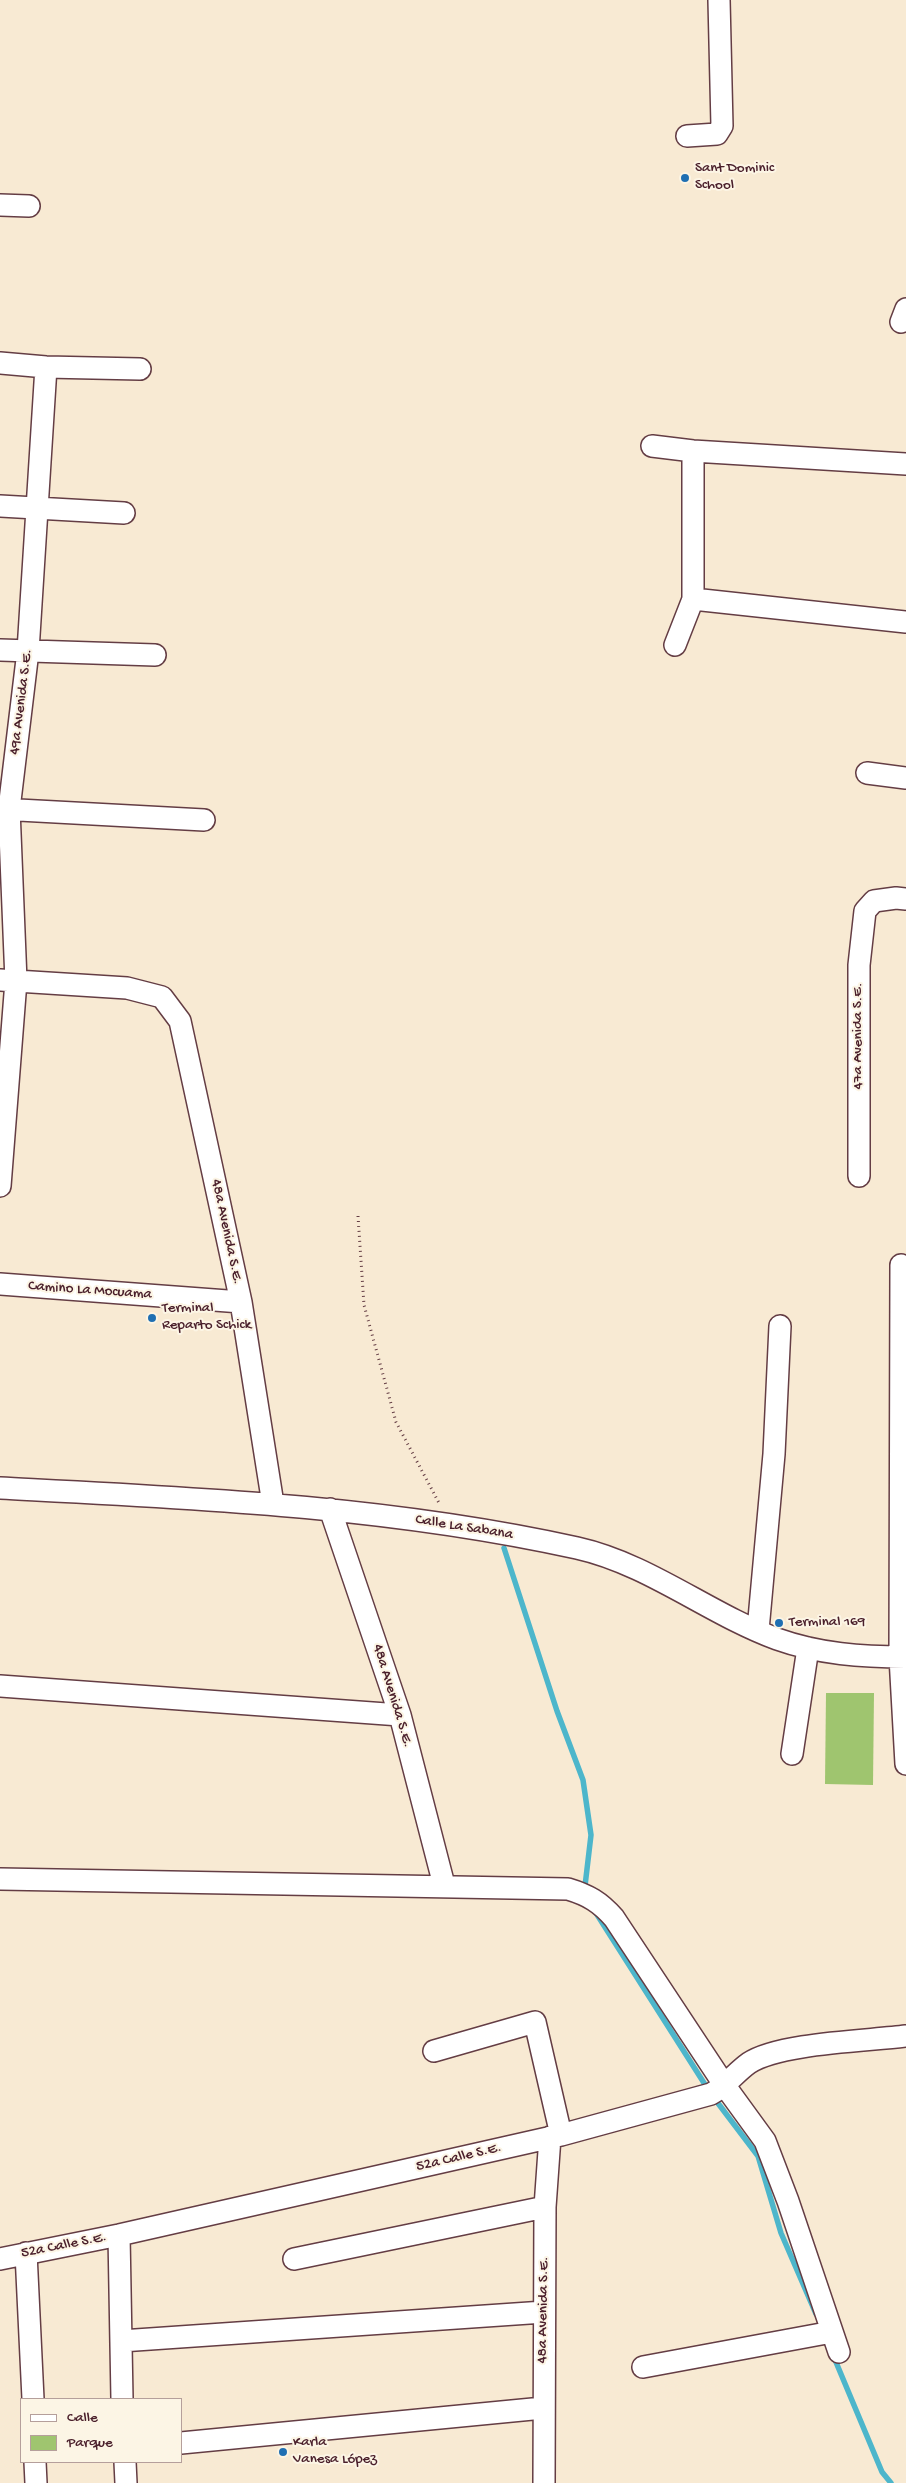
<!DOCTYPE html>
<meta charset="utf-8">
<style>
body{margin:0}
#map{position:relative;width:906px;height:2483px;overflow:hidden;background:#f8ead3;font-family:"Gochi Hand",sans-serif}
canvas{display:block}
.legend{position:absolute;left:20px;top:2398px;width:162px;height:65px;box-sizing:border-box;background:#fcf5e5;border:1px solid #b59f9b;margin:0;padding:6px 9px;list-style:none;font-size:15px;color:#4a1f2b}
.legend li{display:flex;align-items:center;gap:10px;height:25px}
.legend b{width:25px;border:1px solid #b59f9b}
</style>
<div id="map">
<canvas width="906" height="2483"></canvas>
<ul class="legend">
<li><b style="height:6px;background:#fff"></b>Calle</li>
<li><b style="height:14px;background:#9fc56f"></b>Parque</li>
</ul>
</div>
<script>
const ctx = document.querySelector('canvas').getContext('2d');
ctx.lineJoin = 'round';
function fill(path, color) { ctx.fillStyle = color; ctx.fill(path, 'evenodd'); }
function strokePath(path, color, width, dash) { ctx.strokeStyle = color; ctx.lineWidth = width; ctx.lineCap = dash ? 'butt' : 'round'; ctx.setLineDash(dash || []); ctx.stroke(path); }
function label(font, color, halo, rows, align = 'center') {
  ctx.font = font + ' "Gochi Hand",sans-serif'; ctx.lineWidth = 4; ctx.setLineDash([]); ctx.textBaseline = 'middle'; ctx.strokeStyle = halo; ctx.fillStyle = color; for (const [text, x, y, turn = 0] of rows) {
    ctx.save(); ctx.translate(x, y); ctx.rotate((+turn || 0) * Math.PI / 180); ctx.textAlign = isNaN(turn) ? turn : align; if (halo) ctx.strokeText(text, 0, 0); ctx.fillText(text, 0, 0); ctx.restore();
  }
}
fill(new Path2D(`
 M826,1693H874L873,1785L825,1784Z`), '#9fc56f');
strokePath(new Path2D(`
 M504,1548L557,1711L583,1780L591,1835L585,1886
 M596,1913L711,2094L758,2156L781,2233L816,2314
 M833,2355L882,2472L891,2483`), '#4db6cb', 5.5);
const minor = new Path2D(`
 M687,136L717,134L722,126L719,0
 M0,205L29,206
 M901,322L906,309
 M0,363L46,367L140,369
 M652,446L693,451L906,464
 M0,506L124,513
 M693,599L906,622
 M675,645L693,599V451
 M0,650L155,655
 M867,773L906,778
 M0,809L204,820
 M0,980L127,988L162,997L180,1021L241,1302L273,1504
 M859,1176V965L865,911L874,901L896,898L906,899
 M0,1186L16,981L9,809L28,651L46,367
 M901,1265L900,1657L906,1764
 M0,1284L241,1302
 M0,1488C193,1498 387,1506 577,1548C649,1564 709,1614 777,1639C819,1654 862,1657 906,1657
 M330,1509L400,1715L444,1885
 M758,1630L774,1454L780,1326
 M0,1686L400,1715
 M792,1754L808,1648
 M0,1879L568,1889C588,1895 600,1902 614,1918L725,2086L765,2141L788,2201L839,2352
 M434,2051L535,2022L561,2135
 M119,2235L122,2399
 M26,2253L33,2399
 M0,2259L119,2235L561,2135L711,2094C726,2086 735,2073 749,2063C779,2043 867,2041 906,2036
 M294,2259L545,2207
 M121,2341L544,2312
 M643,2367L832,2332
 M181,2443L543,2408
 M35,2462L36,2483
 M125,2462L126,2483
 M544,2483L545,2207L550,2137`);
strokePath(minor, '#643d44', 24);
strokePath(new Path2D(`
 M358,1216L364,1305L396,1422L439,1503`), '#643d44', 3, [1, 4]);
strokePath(minor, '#fff', 21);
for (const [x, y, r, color] of [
 [685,178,5,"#1f6fb2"],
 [152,1318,5,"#1f6fb2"],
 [779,1623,5,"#1f6fb2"],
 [283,2452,5,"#1f6fb2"]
]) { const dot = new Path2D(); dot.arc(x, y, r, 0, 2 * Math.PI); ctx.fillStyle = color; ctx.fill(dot); strokePath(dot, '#fcf5e5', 2); }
label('15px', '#4a1f2b', '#fcf5e5', [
 ["Sant Dominic",695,169],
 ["School",695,186],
 ["Terminal",162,1309],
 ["Reparto Schick",162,1326],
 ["Terminal 169",789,1623],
 ["Karla",293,2443],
 ["Vanesa López",293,2460]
], 'left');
label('15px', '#4a1f2b', '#fcf5e5', [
 ["49a Avenida S.E.",22,702,-83],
 ["47a Avenida S.E.",859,1036,-90],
 ["48a Avenida S.E.",226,1232,78],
 ["Camino La Mocuama",90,1291,4],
 ["Calle La Sabana",464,1528,9],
 ["48a Avenida S.E.",392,1696,73],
 ["52a Calle S.E.",459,2158,-13],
 ["52a Calle S.E.",64,2246,-11],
 ["48a Avenida S.E.",544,2310,-89]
]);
</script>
